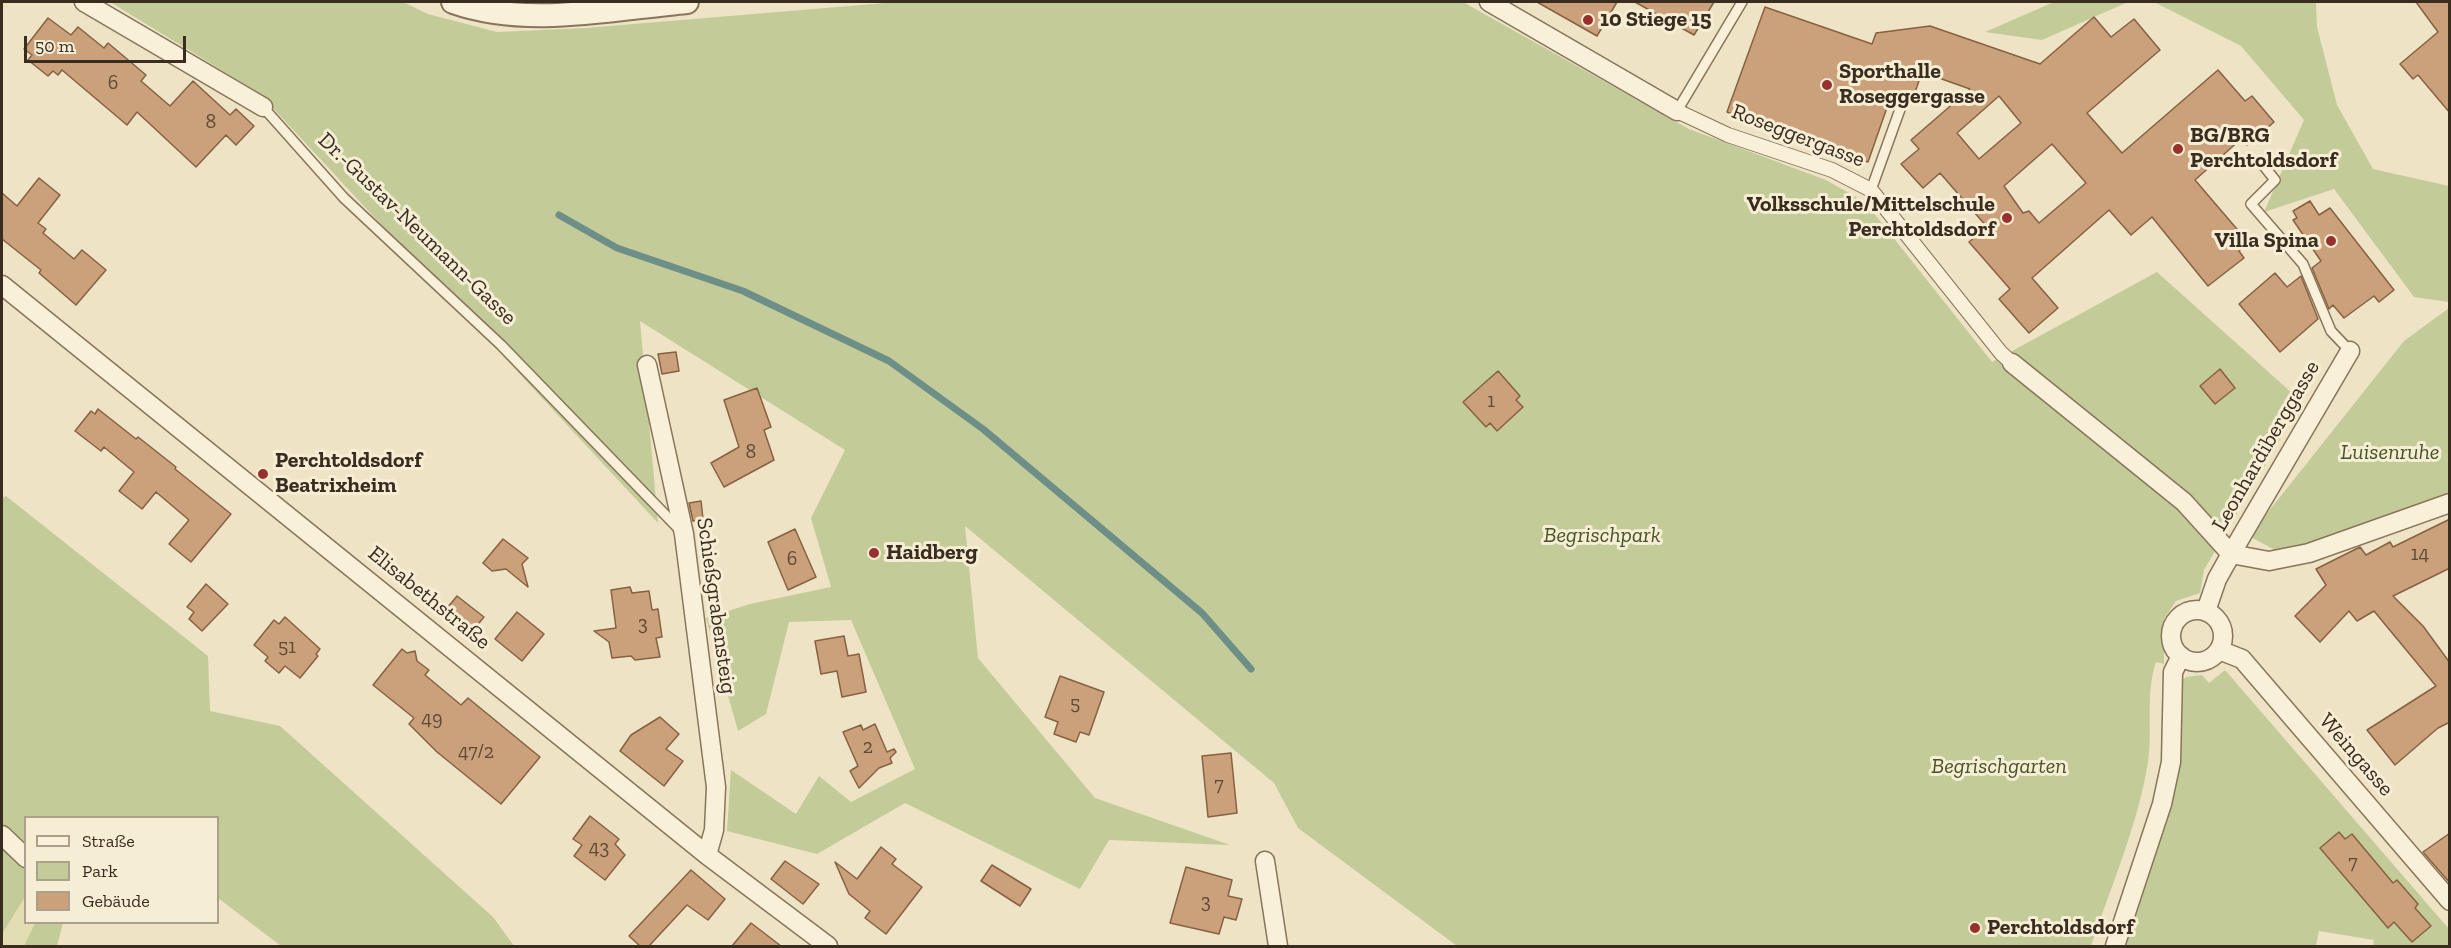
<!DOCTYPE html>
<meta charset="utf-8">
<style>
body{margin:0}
#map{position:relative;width:2451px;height:948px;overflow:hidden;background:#eee3c5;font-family:"Zilla Slab",serif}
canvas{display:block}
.frame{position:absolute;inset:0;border:3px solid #392d1f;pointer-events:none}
.legend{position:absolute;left:24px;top:816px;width:195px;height:108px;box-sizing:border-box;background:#f5edd4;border:2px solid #aaa08c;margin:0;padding:8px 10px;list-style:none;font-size:18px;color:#392d1f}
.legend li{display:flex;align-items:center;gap:12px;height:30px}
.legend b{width:30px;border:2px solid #aaa08c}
.scale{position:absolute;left:24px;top:36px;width:162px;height:27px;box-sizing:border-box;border:3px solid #392d1f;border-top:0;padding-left:8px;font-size:18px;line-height:21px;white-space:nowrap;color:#392d1f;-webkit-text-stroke:4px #f5edd4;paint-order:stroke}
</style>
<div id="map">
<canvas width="2451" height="948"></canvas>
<div class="frame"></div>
<ul class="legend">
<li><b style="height:8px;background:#f8f0d8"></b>Straße</li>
<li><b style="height:16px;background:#c3cc99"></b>Park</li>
<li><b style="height:16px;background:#cba17b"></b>Gebäude</li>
</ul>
<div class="scale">50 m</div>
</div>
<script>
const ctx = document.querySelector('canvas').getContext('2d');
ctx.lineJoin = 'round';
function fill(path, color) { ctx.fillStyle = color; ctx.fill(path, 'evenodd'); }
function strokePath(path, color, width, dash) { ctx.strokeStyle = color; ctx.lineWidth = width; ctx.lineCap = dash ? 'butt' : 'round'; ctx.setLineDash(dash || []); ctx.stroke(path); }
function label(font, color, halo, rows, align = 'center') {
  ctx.font = font + ' "Zilla Slab",serif'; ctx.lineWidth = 6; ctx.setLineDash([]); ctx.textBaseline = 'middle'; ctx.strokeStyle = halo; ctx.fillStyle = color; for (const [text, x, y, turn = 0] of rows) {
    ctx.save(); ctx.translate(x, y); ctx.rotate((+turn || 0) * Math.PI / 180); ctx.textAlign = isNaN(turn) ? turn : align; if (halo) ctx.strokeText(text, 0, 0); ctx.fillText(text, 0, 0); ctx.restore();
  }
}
fill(new Path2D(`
 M25,897L26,922L35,923L24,946H2V934Z`), '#e3deb2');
fill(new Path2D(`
 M110,2H403L428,14L497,32L586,28L897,2H1463L1689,129L1826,180L1865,202L1992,362L2157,272L2302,402L2204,570L2200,593L2176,601L2164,619V664L2156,662C2145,695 2153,728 2148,762C2138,825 2111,886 2091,946H1457L1298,828L1274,783L965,526L978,658L1095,798L1230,845L1109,840L1080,889L905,803L817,854L727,831L731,770L796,814L819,776L851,802L915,769L851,620L789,622L766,714L738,731L706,618L750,604L831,587L811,518L845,450L640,321L658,523L259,93Z
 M2054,2H2128L2042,40L1985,32Z
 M2154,2H2316L2317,27L2337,105L2373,169L2449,186V302L2414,297L2334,189L2264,212L2304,120L2241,46Z
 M2449,308V495L2286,556L2249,536L2404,341Z
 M6,496L208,656L210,711L280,726L493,917L514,946H281L218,898V818H26L25,849L2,827V498Z
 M2225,670L2449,929V946H2373L2374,940L2319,931L2316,946H2124L2172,797L2181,748L2180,682L2186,677L2202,675L2209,683Z
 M2,844L26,866L25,897L2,934Z
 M35,923H63L57,946H24Z`), '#c3cc99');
strokePath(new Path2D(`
 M559,215L617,248L743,291L889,361L983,429L1202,613L1251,669`), '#6d8f88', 7);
const building = new Path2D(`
 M1537,2H1617L1597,36Z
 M1635,2H1714L1694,35Z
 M2416,2H2450V113L2418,75L2413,79L2400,64L2438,32Z
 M1765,7L1872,44L1876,33L1930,26L2040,64L2094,17L2111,37L2134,19L2160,50L2087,113L2122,153L2218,70L2245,101L2252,96L2274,122L2247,145L2241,139L2195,180L2248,242L2239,251L2244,258L2208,286L2152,217L2131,235L2109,210L2032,278L2058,308L2029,333L1999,299L2010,289L1969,242L1987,227L1940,173L1923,188L1901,164L1919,149L1911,140L1970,89L1922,72L1911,104L1906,95L1897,98L1891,96L1868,162L1727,112ZM1999,96L2021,123L1979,159L1957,133ZM2052,144L2086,183L2039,223L2029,211L2023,213L2004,186Z
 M48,18L71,35L78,27L104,48L108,43L146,75L141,81L170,106L193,81L230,115L236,109L254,126L236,145L226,135L196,167L137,112L127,125L62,70L58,75L53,71L48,76L28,60L32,55L24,49Z
 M39,178L60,195L38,223L46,229L43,233L74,259L82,250L106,270L76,305L39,273L41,270L2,239V193L17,206Z
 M2310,201L2319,215L2330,208L2394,290L2379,302L2374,296L2344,318L2333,305L2329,309L2312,268L2321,261L2293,220L2297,218L2293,211Z
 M2275,273L2287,287L2301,276L2318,319L2280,352L2239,304Z
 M676,352L679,371L662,374L658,354Z
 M2220,369L2235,388L2215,404L2200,386Z
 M1498,371L1520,396L1516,400L1523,407L1497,431L1490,423L1486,427L1463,402Z
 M757,388L771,427L764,430L774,460L724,487L711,463L739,447L724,400Z
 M98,409L136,439L138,437L176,467L175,469L231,514L191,562L169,544L189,520L156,492L142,509L119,491L134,472L104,447L101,451L75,431L91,411L95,414Z
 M701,501L703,519L693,521L689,503Z
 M2450,519V568L2393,596L2423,626L2450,663V722L2438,728L2395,765L2367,730L2436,686L2374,611L2357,621L2349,611L2320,642L2295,616L2326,585L2316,569L2360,547L2366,555L2390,542L2393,547Z
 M795,529L816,577L788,590L768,542Z
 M503,539L528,558L522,564L528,587L506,569L492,571L483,563Z
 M206,584L228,604L202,631L189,619L194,612L187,607Z
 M630,587L632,593L649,591L652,610L658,609L662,637L656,638L660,657L635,660L631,656L612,658L609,642L594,631L616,628L611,590Z
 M457,596L484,617L470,634L443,613Z
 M517,612L544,634L522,661L495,639Z
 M285,617L320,649L316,654L318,656L300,678L285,666L279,673L265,661L268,657L254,645L274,620L279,624Z
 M844,636L848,656L859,654L866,692L842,697L837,671L821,674L815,641Z
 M402,649L407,653L415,651L417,661L429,670L425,675L461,705L468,698L540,757L501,804L437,752L409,724L414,718L373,685Z
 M1060,676L1104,692L1089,735L1080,732L1076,742L1054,734L1058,722L1045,717Z
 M660,717L679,734L666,749L683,761L664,786L620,751L631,735Z
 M875,724L887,752L894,749L896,752L890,758L892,763L879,768L859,788L850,771L858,766L843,732L861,725L863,730Z
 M1231,753L1237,813L1208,817L1202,756Z
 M590,816L619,839L615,844L625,855L605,880L574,856L582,845L573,839Z
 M2339,832L2345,839L2352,834L2393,883L2397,880L2418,904L2415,908L2431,926L2412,942L2394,922L2388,928L2320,848Z
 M2450,833V883L2423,852Z
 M881,847L896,859L892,864L922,887L886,934L865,918L870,911L849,894L835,862L857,879Z
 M785,861L819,884L803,904L771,879Z
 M992,865L1031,889L1020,906L981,881Z
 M1186,867L1232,880L1228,896L1242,899L1236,920L1224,917L1219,934L1170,923Z
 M691,870L725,899L708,920L687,905L649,946H640L629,936Z
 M751,923L781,946H732Z`);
fill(building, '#cba17b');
strokePath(building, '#876141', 1.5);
const service = new Path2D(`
 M263,107L344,198L501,345L680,530
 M1677,111L1742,2
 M2263,165L2275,180L2251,204L2303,264L2331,331L2350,351
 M1871,190L1903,101`);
const pedestrian = new Path2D(`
 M1677,111L1728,135L1832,170L1871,190L2001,353L2012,363`);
const minor = new Path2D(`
 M84,2L263,107
 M1489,2L1677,111
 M2,285L707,855L828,946
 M2350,351L2231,554L2269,561L2309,553L2450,503
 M2012,363L2184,502L2231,554L2217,579L2206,611
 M647,365L684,534L716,787L714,830L707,855
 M2171 636a26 26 0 1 1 52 0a26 26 0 1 1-52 0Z
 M2219,650L2242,659L2450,901
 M2,835L26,858
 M1265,861L1278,946
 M2115,946L2162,804L2171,762L2173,672L2181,656`);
const tertiary = new Path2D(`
 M453,2C526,28 611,9 687,2`);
strokePath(service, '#88755b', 12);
strokePath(pedestrian, '#88755b', 16);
strokePath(minor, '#88755b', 21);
strokePath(tertiary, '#88755b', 26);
strokePath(service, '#f8f0d8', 9);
strokePath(pedestrian, '#f8f0d8', 14);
strokePath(minor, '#f8f0d8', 18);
strokePath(tertiary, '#f8f0d8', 22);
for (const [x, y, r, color] of [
 [1588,20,6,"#96312c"],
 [1827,85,6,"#96312c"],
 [2178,149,6,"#96312c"],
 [2007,218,6,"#96312c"],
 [2331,241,6,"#96312c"],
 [263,474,6,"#96312c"],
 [874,553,6,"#96312c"],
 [1975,928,6,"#96312c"]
]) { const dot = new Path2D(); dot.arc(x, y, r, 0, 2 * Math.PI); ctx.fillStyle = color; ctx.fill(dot); strokePath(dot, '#f5edd4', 2); }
label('20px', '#5e4a36', null, [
 ["6",113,83],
 ["8",211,122],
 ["1",1491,401],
 ["8",751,452],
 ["14",2420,554],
 ["6",792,559],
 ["3",643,624],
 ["51",287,647],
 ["5",1075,704],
 ["49",432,719],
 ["2",868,747],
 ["47/2",476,752],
 ["7",1219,785],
 ["43",599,848],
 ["7",2353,863],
 ["3",1206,902]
]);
label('bold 22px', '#392d1f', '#f5edd4', [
 ["10 Stiege 15",1600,20],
 ["Sporthalle",1839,72],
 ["Roseggergasse",1839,97],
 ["BG/BRG",2190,136],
 ["Perchtoldsdorf",2190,161],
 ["Volksschule/Mittelschule",1995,205,"right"],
 ["Perchtoldsdorf",1995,230,"right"],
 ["Villa Spina",2319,241,"right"],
 ["Perchtoldsdorf",275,461],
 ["Beatrixheim",275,486],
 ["Haidberg",886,553],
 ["Perchtoldsdorf",1987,928]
], 'left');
label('22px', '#392d1f', '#f5edd4', [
 ["Roseggergasse",1798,136,21],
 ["Dr.-Gustav-Neumann-Gasse",417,229,44],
 ["Leonhardiberggasse",2266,446,-60],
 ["Elisabethstraße",429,598,39],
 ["Schießgrabensteig",716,606,82],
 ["Weingasse",2356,755,49]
]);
label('italic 22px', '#465526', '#f5edd4', [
 ["Luisenruhe",2390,453],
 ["Begrischpark",1602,536],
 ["Begrischgarten",1999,767]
]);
</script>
